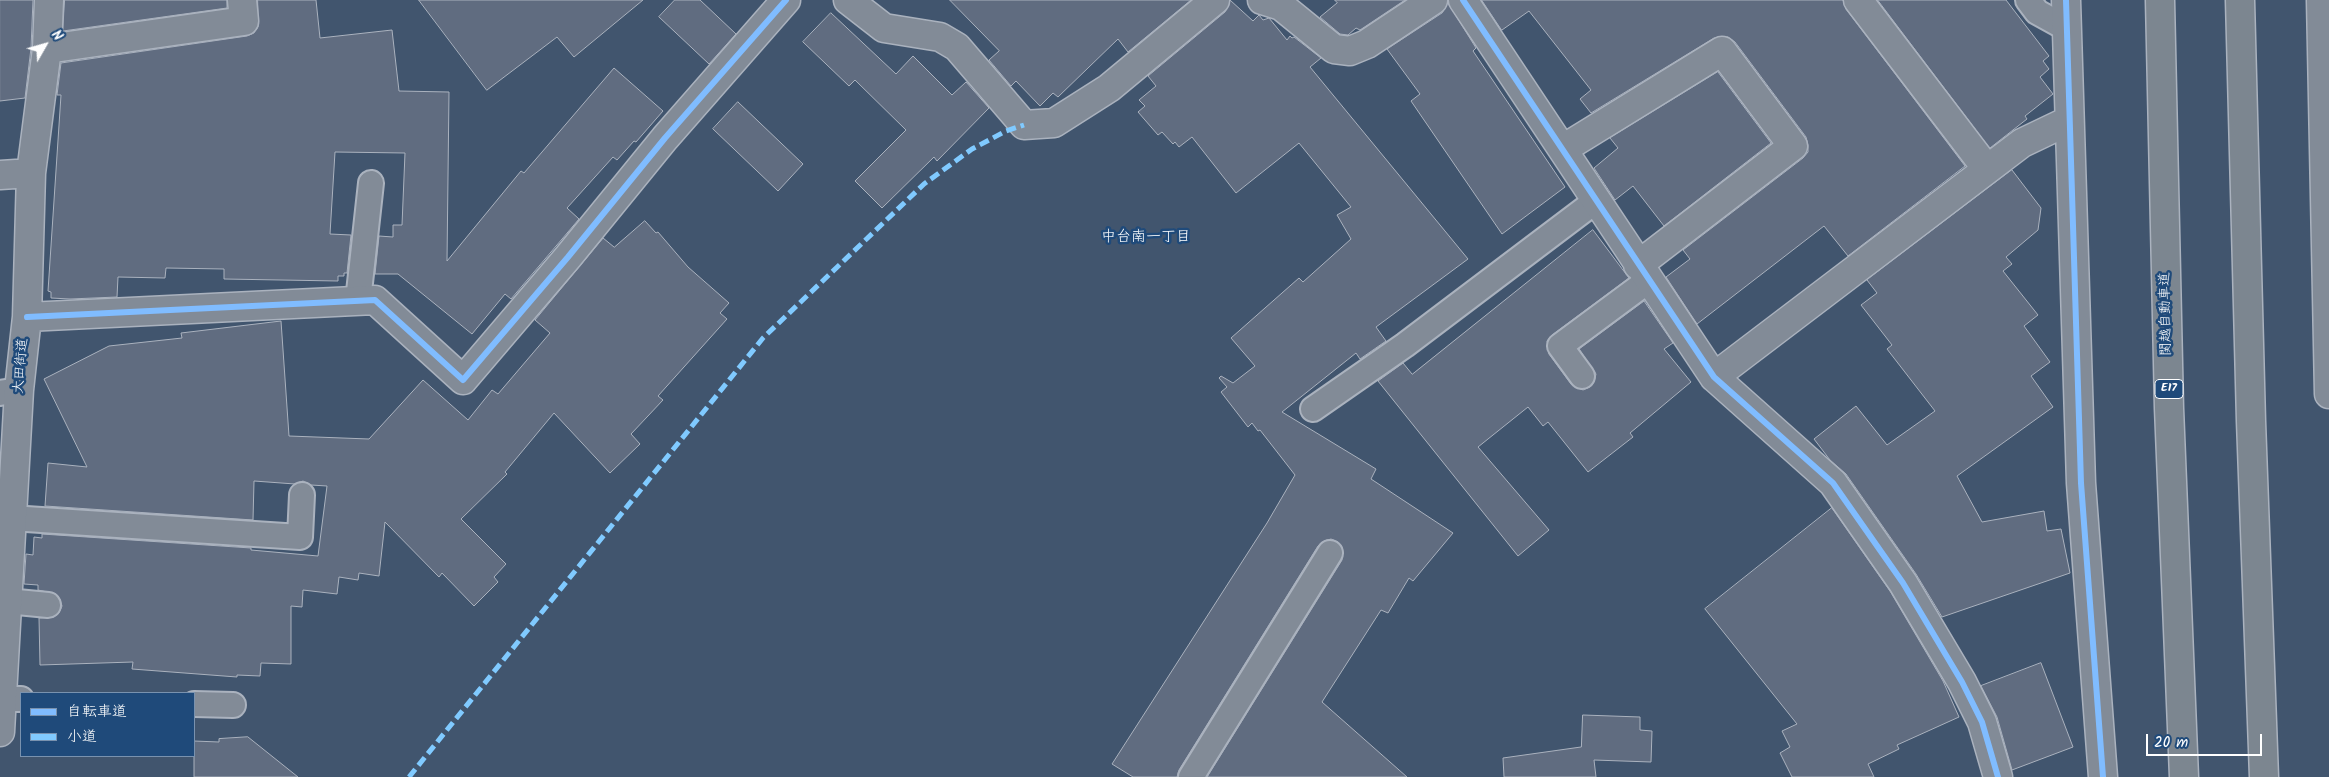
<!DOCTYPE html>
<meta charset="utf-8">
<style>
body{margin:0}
#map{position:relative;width:2329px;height:777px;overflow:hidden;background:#41556e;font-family:Kalam,"Klee One",sans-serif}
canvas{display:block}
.legend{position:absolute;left:20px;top:692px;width:175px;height:65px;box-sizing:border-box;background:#1f4a7a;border:1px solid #7992af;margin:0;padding:6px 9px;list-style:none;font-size:15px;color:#fff}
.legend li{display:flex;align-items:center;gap:10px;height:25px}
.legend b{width:25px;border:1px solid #7992af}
.north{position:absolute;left:20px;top:20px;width:50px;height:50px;-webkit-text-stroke:4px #1f4a7a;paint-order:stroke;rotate:52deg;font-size:14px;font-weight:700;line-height:20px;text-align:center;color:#fff}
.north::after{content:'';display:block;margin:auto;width:18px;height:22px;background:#fff;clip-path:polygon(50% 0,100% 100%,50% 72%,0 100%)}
.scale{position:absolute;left:2146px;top:734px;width:116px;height:22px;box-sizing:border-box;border:2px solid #fff;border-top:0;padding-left:6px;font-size:15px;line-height:18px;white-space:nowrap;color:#fff;-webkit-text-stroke:4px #1f4a7a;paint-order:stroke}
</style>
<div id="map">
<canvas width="2329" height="777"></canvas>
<ul class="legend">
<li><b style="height:6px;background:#80bcff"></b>自転車道</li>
<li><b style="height:6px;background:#80caff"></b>小道</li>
</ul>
<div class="north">N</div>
<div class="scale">20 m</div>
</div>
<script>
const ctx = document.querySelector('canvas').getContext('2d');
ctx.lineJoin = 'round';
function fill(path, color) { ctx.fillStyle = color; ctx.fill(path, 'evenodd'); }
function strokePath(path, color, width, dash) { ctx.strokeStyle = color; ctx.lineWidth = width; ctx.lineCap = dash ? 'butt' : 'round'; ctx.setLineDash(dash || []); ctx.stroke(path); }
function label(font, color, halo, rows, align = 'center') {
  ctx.font = font + ' Kalam,"Klee One",sans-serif'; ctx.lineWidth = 5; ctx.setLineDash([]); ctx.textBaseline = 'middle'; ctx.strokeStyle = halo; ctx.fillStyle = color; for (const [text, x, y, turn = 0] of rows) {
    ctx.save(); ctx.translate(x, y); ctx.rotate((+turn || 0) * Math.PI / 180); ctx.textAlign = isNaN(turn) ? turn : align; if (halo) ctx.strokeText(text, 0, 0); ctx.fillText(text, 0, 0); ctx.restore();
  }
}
const building = new Path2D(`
 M0,0H33L31,48L25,98L0,101Z
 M65,0H227V8L63,31Z
 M258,0H316L320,38L392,30L399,91L449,92L447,261L521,171L524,173L614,68L663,111L636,142L634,141L617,160L613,157L567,208L579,219L511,299L505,294L472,334L398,274H375L379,236L393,237V225H402L405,153L335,152L330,234L351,235L347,273H344V276H338V281L224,279V269L166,268L165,278L118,277L117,297L70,299L51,298V292L48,291L61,95H57L61,63L247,36L254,33L258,27Z
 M419,0H643L574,57L557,37L487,90Z
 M675,0H700L736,34L709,64L659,17Z
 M950,0H1191L1128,52L1118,39L1058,97L1053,93L1040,106L1016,81L1011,86L989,60L999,51Z
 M1230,0L1253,21L1259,15L1263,20L1269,18L1287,40L1290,36L1292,38L1294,37L1321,58L1310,67L1468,259L1376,327L1386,341L1360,359L1356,353L1282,412L1376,469L1371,479L1453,533L1413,581L1409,578L1388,613L1381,610L1322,702L1407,777H1207L1342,560V547L1338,542L1331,539L1324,541L1318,546L1179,770L1177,777H1133L1112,764L1267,523L1295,475L1260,430L1258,431L1252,423L1248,427L1221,392L1227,387L1219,378L1221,376L1233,383L1255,366L1231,338L1299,278L1303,282L1351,239L1337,215L1351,207L1299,143L1236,193L1192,137L1179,147L1175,142L1173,144L1162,132L1158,135L1138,112L1145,106L1139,100L1156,86L1148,76L1225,12Z
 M1335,0H1405L1360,30L1356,28L1348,35L1340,34L1320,17L1337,3Z
 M1482,0H1843L1846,9L1965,166L1848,256L1824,226L1697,324L1666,277L1690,259L1683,250L1803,158L1808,152V145L1806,137L1735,42L1728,37L1714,38L1591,113L1580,99L1591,90L1529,11L1502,30Z
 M1878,0H2006L2049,56L2043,61L2049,69L2040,77L2053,94L2025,116L2027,119L1990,148Z
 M1448,3L1476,48L1473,51L1565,187L1502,234L1411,101L1420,94L1387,49L1442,13Z
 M831,13L896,74L913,56L952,95L966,82L989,108L937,161L934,157L882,208L855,181L906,130L855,80L849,86L803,42Z
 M1718,72L1771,143L1664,226L1633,186L1615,200L1594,168L1618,148L1610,138Z
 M738,102L803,164L778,191L713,129Z
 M2012,170L2041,208L2038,230L2006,257L2012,264L2003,271L2038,315L2024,326L2050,362L2031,376L2053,407L1957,476L1982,522L2044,511L2047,531L2061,529L2070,573L1942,617L1916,574L1846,474L1830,460L1814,439L1856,406L1887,445L1935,411L1887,349L1892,345L1861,305L1877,293L1867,280Z
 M645,221L656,233L658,232L688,267L729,303L720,313L727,319L658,396L663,400L631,434L640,444L610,473L554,413L505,472L507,474L461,519L506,564L494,577L498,582L474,606L442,573L439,577L385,522L379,576L359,573L358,580L339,577L337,594L303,590L302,607L291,606V664L261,663L260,676L237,675V677L132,669L133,662L40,665L39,618L54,617L59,613L62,606L60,599L56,594L38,590V585L24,584L26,554L33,555L34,537L42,538V534L251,548V550L318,556L327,486L311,485L303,481L295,484L254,481L253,520L45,506L48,463L87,467L44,379L109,346L182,338L181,333L281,321L289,436L369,439L423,380L468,420L492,390L498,394L550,333L535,320L603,238L614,247Z
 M1593,230L1629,278L1552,335L1547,341L1549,354L1571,384L1583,390L1590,387L1594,382L1596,374L1579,349L1644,301L1673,343L1664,349L1691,382L1630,433L1633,437L1588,472L1548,422L1543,426L1528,407L1478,447L1549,530L1518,556L1378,381L1403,363L1412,374Z
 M1832,508L1890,591L1943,681L1959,717L1897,745L1899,749L1868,764L1874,777H1792L1780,753L1790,747L1782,731L1797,724L1705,609Z
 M2041,663L2073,747L2012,770L1997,717L1981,686Z
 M1583,715L1640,717V730L1652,731L1651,762L1594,760L1596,777H1504L1503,758L1581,747Z
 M248,737L298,777H194V741L219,742V739Z`);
fill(building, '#606c80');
strokePath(building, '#aab2be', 1);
const lane = new Path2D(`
 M2028,0L2037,12L2066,28
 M358,301L371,183
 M1582,376L1560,346L1649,280
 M0,393L19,390
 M1313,409L1405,345L1597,200
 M11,518L300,537L302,495
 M7,601L48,605
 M2,699H21
 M194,704L233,705
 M1191,777L1330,553`);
const street = new Path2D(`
 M848,0L884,28L940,37L957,47L1024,125L1054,123L1109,88L1215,0
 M1262,0L1281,6L1334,49L1350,51L1367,44L1433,0
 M1463,0L1714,377L1833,483L1903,583L1962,682L1982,722L1998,777
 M1858,0L1987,169
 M2066,0L2081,483L2103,777
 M2321,0L2329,394
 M47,49L244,21L242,0
 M1563,149L1722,51L1793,146L1638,265
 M0,175L31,173
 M27,317L375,300L463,380L568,257L665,138L786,0
 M1714,377L2022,143L2068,121
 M0,732L19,390L27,317L31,173L47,49L49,0`);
const highway = new Path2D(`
 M2160,0L2169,408L2184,777
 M2240,0L2251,421L2264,777`);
strokePath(lane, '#aab2be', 28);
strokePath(street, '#aab2be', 31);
strokePath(highway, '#aab2be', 31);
strokePath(lane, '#828b97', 24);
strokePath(street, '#828b97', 28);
strokePath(highway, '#7c8690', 28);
strokePath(new Path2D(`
 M409,777L763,338L924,184L972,149L1006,131L1024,125`), '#80caff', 5, [10, 5]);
strokePath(new Path2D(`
 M1463,0L1714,377L1833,483L1903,583L1962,682L1982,722L1998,777
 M2066,0L2081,483L2103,777
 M27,317L375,300L463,380L568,257L665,138L786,0`), '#80bcff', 6);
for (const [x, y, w] of [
 [2169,389,28]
]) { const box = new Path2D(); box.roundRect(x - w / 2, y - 9.5, w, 19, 4); ctx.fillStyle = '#1f4a7a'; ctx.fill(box); strokePath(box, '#fff', 1); }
label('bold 12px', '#fff', null, [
 ["E17",2169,389]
]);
label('14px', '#fff', '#1f4a7a', [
 ["関越自動車道",2167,314,-91],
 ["大田街道",22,366,-85]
]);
label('15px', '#fff', '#1f4a7a', [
 ["中台南一丁目",1146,238]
]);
</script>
